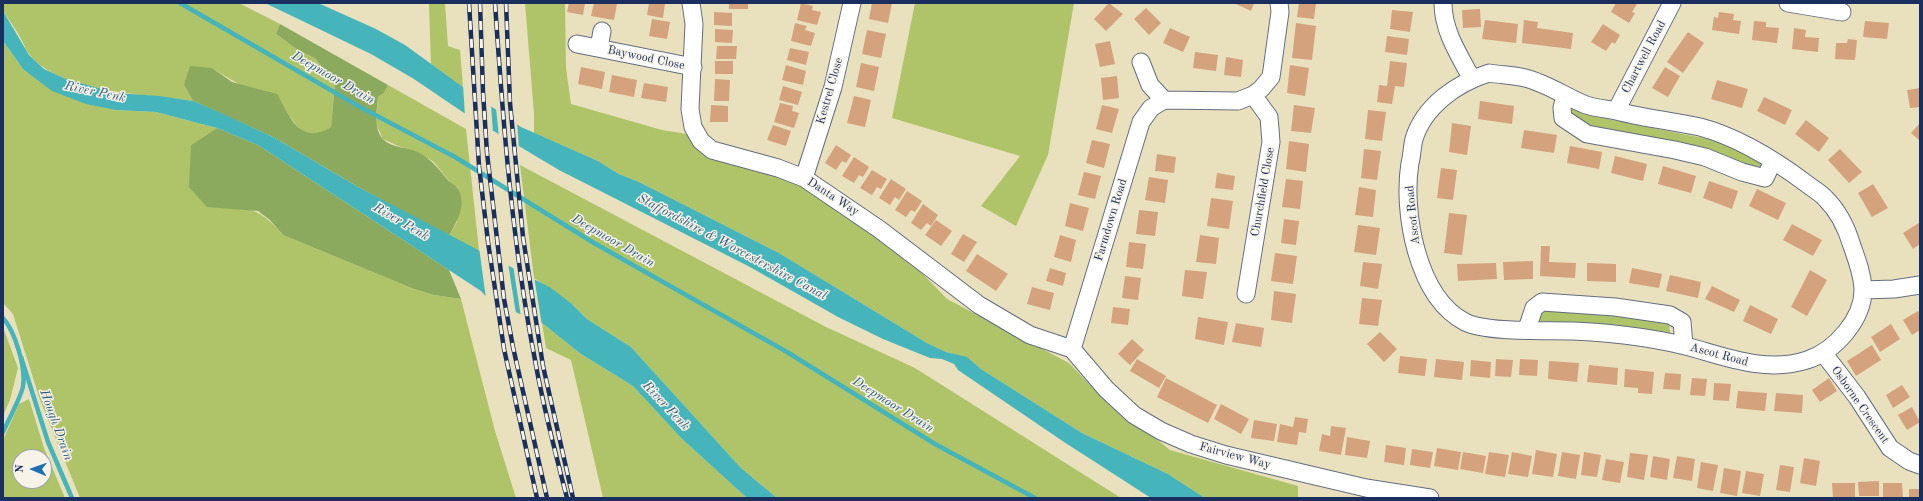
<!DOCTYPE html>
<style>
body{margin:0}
#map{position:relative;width:1923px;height:501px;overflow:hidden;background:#e9e1be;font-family:"Old Standard TT",serif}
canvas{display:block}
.frame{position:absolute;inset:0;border:4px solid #1b2f5e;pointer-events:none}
.north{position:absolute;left:12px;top:449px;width:40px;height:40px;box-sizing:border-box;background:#f7f3e8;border:1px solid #9fa5b1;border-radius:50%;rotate:272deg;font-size:11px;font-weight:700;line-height:16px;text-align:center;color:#1b2f5e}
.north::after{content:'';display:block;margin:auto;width:14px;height:18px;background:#1f6fb2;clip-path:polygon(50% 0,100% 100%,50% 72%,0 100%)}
</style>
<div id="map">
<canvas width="1923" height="501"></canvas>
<div class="frame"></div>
<div class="north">N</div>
</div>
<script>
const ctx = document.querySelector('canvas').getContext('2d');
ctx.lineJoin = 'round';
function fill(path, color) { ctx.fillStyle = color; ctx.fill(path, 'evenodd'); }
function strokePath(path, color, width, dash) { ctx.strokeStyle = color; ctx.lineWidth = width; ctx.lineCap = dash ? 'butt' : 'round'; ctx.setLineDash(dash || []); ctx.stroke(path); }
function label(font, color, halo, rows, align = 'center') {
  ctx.font = font + ' "Old Standard TT",serif'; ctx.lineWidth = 3; ctx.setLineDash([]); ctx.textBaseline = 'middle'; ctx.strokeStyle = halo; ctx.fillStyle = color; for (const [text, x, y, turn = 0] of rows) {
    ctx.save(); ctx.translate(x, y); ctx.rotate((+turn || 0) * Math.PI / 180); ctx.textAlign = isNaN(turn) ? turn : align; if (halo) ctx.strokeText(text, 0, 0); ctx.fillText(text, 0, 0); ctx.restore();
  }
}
fill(new Path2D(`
 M3,3H239L280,24L276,34L299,51L315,58L335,83L331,127C325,131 316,136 308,134C298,131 295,121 288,115C265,95 237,85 212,68L184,85L193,101C148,94 60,93 30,55C26,51 24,44 21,39C16,29 9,20 3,11Z
 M429,3H445L448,46L460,50L463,87L431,64Z
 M525,3H565L566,68L571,104L662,130L693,135L804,178L879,229L947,299L1069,363L1090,385L1170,450L1298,486V497L1300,498H1205L1168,474L1082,433L981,369L967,358L946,352L927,343L779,253L639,182L619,174L598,161L534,133V114Z
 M915,3H1074L1048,155L1016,226L981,206L1020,156L892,118Z
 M3,41L23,69L116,110L156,112L217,128L191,145V153L246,209C263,212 272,223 283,235L414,289L434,295L461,299L495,431L516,498H80L40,400L13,314L3,303Z
 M388,85L466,129L479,250L468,246L449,236L457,222L458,188L450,182L434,162L417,152L398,146L383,139L376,124L378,97L384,93Z
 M1570,106L1607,119L1713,140L1763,162L1759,171L1595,131L1572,119Z
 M520,165L826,327L915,368L1121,498H777L741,468L631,347L587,319L572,304L534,278Z
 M1541,307L1668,320L1671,336L1585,325L1538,321Z
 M542,323L581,354L633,386L681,438L747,498H603L571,360L546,348Z
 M3,327L18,368L10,400L3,416Z
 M29,399L44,448L65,498H3V440L19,404ZM20,457H44V481H20Z`), '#afc469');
fill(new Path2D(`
 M280,24L388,85L384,93L378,97C377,110 373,128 383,139C391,148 407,147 418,152C431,159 438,168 447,179C450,183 456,185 458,189C467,205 457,221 449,236L360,188L273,137L193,101L184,85L190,66L212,68L232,82L277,94C290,117 300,146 331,127L335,83L315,58L299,51L276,34Z
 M217,128L258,145L449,270L461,299L434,295L414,289L283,235L270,220L258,211L207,207L189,187L191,145Z`), '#8baa5d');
fill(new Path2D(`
 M265,3H318L376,29L405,45L463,87L521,127L598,161L619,174L639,182L779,253L927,343L946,352L967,357L981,369L1082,433L1168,474L1205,498H1151L1064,442L958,370L954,364L942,359L930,358L883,339L838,317L750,267L559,170L470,117L414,79L371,54Z
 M3,11L29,55L44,69L66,79L116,93L159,96L193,101L221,113L273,137L360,188L551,288L572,304L587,319L631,347L741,468L777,498H747L681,438L633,386L581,354L542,323L491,302L481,291L449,270L258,145L217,128L156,112L116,110L86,104L52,91L23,69L3,41Z`), '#45b5bb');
fill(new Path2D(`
 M463,85L491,104L493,133L465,116Z
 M496,108L517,121L519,149L499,137Z
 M479,247L508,263L516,314L490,304L486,299Z
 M513,265L534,276L542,326L521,317Z`), '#e9e1be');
strokePath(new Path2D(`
 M180,3L360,107L455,157L594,243L787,352L935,444L1035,498
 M3,318C15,331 26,368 23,386C22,395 8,421 3,432
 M21,357L48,442L72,498`), '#45b5bb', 4.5);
fill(new Path2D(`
 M569,3H585L583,15L567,12Z
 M594,3L617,4L614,20L591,16Z
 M649,3H665L663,18L647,15Z
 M729,3H748V9H729Z
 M801,3L813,6L812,10L821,12L817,25L797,20Z
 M872,3H892L888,23L869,19Z
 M1109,3L1123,14L1106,31L1094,19Z
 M1234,3H1254L1251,11Z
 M1299,3H1316L1314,19L1297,17Z
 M1616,3L1637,4L1632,12L1635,13L1629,23L1611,12Z
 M1146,8L1161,23L1149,35L1134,19Z
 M1480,9L1481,27L1463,28L1462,10Z
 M1392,10L1413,12L1410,32L1390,29Z
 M714,12L732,13V26L714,25Z
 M1719,12L1734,14L1733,20L1741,21L1739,34L1712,30L1714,17L1718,18Z
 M652,19L670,22L667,39L649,36Z
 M1485,20L1518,24L1516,43L1482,39Z
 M1524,20L1538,22L1537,28L1573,33L1571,49L1522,43Z
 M1754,21L1766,22V27L1779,28L1777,43L1752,40Z
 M1865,21L1889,23L1887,39L1863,37Z
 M795,23L807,26L805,30L815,33L811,46L791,41Z
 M1296,23L1316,26L1312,60L1292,58Z
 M1603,24L1620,35L1615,44L1612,42L1606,51L1591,42Z
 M1170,28L1190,37L1183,52L1163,43Z
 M1794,28L1806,30L1805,37L1819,38L1818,52L1792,49Z
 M715,29L733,30L732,43L715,42Z
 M867,30L886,34L881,58L862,54Z
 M1688,32L1704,43L1683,73L1667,62Z
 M1387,36L1409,39L1407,55L1385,52Z
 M1848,39L1857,40L1855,60L1835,59L1836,43H1847Z
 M1110,41L1115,64L1100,67L1095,44Z
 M717,46H737L736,59H716Z
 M790,48L809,52L806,65L787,60Z
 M1195,52L1218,55L1216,71L1193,68Z
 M1226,57L1243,60L1241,77L1224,75Z
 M715,61H733V74H715Z
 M1390,61L1407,63L1404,87L1395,86L1392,104L1377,102L1379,85L1387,86Z
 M861,63L879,67L874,91L856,87Z
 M786,65L806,71L803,85L782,80Z
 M1290,65L1309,68L1305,96L1287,93Z
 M581,67L605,72L602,89L578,84Z
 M1665,67L1680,76L1668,97L1652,88Z
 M612,75L637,80L634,97L609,92Z
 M1117,76L1119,98L1103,100L1101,78Z
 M715,79L730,80L729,101H714Z
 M1717,80L1748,89L1742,108L1711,99Z
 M644,83L668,87L666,102L641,98Z
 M783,86L802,92L798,105L779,100Z
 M1920,88V107L1910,108L1907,90Z
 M854,96L871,100L865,127L847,123Z
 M1764,97L1792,110L1785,125L1757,111Z
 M1480,101L1514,106L1512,124L1478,119Z
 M780,103L793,106L792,111L799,113L794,128L774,122Z
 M711,105L728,106V122H710Z
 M1102,105L1119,109L1112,133L1096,129Z
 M1294,105L1315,108L1311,133L1291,131Z
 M1368,110L1386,112L1382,141L1365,139Z
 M1806,120L1829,138L1819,152L1795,134Z
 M1452,123L1471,126L1467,155L1449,152Z
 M1920,123V141L1911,133Z
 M773,125L791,131L786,146L767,140Z
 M1524,130L1557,135L1554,153L1521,148Z
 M1092,140L1110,144L1104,168L1086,163Z
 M1289,141L1309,144L1306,172L1286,169Z
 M836,145L851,155L846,163L842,161L836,170L825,163Z
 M1570,146L1602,152L1599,169L1567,163Z
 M1364,149L1381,151L1377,180L1361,178Z
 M1840,149L1862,172L1849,183L1828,160Z
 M1157,154L1176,157L1174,173L1155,171Z
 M1615,156L1647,164L1643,181L1611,173Z
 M854,157L869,167L863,177L859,175L854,183L842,176Z
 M1663,166L1696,176L1691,193L1658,184Z
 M1441,168L1457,170L1453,200L1437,198Z
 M872,170L887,179L881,189L877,187L872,195L860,188Z
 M1084,172L1101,176L1095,199L1078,195Z
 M1217,173L1235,176L1233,190L1215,188Z
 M1149,177L1168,180L1165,203L1145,200Z
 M891,179L906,189L899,200L895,197L890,205L879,198Z
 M1286,179L1303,181L1300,209L1282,207Z
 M1709,181L1738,191L1732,209L1703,198Z
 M1873,184L1888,208L1872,217L1858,193Z
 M1359,187L1376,190L1373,217L1355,215Z
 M1757,189L1786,203L1778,220L1749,206Z
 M907,191L922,201L915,212L911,210L906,217L895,210Z
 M1211,198L1233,201L1229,229L1207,226Z
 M1070,203L1089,208L1083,231L1065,226Z
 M923,204L938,215L931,226L927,223L921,230L911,223Z
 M1139,210L1158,212L1155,236L1136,234Z
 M1449,213L1467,215L1462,255L1444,253Z
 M1284,219L1299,221L1296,245L1281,243Z
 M936,220L952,231L941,246L925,235Z
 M1920,222V244L1913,249L1903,233Z
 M1792,224L1822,240L1813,256L1783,240Z
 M1358,225L1380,228L1376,255L1354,252Z
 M963,234L977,242L964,262L951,254Z
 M1060,235L1076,240L1071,262L1054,257Z
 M1200,235L1219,238L1216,264L1196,262Z
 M1129,242L1146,244L1143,269L1126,267Z
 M1541,246H1550L1549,262L1576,263L1575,278L1540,276Z
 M1275,253L1297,256L1293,284L1271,281Z
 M977,254L1008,274L996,291L966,271Z
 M1533,261V279L1504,280L1503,262Z
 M1363,262L1382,264L1378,289L1360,286Z
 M1496,263L1497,279L1458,281L1457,264Z
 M1587,263L1616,264V282L1587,281Z
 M1050,268L1066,273L1063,286L1046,281Z
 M1632,268L1662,274L1659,288L1629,283Z
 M1185,270L1207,272L1203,299L1182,296Z
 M1810,270L1827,280L1807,316L1791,307Z
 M1670,275L1701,282L1698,298L1666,291Z
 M1125,276L1141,278L1138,300L1122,298Z
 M1712,286L1740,300L1734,312L1705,299Z
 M1032,287L1054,293L1050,310L1027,304Z
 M1274,291L1296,294L1292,323L1271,320Z
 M1362,298L1382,300L1378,326L1359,324Z
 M1750,305L1778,319L1771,334L1743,321Z
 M1113,307L1130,309L1128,325L1111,323Z
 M1918,311L1920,313V330L1912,335L1903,320Z
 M1198,317L1228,322L1224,345L1195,339Z
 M1236,323L1264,328L1261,347L1232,342Z
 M1891,324L1900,339L1880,352L1871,337Z
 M1380,332L1397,349L1384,362L1367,344Z
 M1132,339L1144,350L1130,365L1118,354Z
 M1872,345L1881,360L1856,376L1847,361Z
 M1400,356L1427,359L1425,376L1398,373Z
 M1137,359L1166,376L1159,388L1130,371Z
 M1436,359L1464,362L1462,380L1434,377Z
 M1496,359L1513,360L1511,377L1495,376Z
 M1520,359L1538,360L1537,376L1519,375Z
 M1471,360L1491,362L1490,378L1470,376Z
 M1549,361L1579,363L1577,382L1548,379Z
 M1589,365L1618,368L1617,385L1587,382Z
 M1625,369L1654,372L1652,394L1638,393V388L1624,387Z
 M1665,373L1681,374L1680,390L1663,389Z
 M1166,378L1217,405L1208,423L1157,397Z
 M1692,378L1707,379L1705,396L1690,395Z
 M1829,378L1837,391L1820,402L1812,390Z
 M1714,383L1731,384L1729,401L1713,400Z
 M1902,385L1910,397L1893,408L1886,395Z
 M1738,391L1767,393L1765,411L1736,408Z
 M1776,393L1803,395L1802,413L1774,411Z
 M1221,404L1249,419L1241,434L1214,419Z
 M1912,407L1920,422L1907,430L1898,415Z
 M1295,417L1308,419L1306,433L1299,432L1297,445L1277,442L1280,424L1293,427Z
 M1254,420L1277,424L1274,441L1251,438Z
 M1331,426L1346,428L1341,455L1319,451L1322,434L1330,436Z
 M1347,437L1370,441L1367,458L1345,455Z
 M1386,445L1406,448L1404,465L1384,462Z
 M1437,448L1461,452L1458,470L1434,466Z
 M1412,449L1433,452L1430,468L1410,465Z
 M1536,450L1557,454L1553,477L1532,474Z
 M1463,452L1486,456L1483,473L1460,469Z
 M1489,452L1509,455L1505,477L1485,474Z
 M1512,452L1532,456L1528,477L1508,474Z
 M1562,452L1580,455L1576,479L1558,476Z
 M1584,452L1601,455L1597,477L1581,475Z
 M1630,453L1648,455L1644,480L1627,477Z
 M1653,456L1670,459L1667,480L1650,477Z
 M1677,456L1695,459L1692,481L1673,478Z
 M1804,458L1820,461L1816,486L1800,483Z
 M1606,459L1624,462L1620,483L1602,480Z
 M1701,462L1718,465L1713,491L1697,488Z
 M1780,465L1794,467L1790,492L1776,490Z
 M1724,468L1741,471L1737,496L1720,493Z
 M1746,471L1764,474L1760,496L1742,493Z
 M1879,481V496H1859L1858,482Z
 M1832,483H1855V498H1833Z
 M1883,483H1902L1903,498H1883Z
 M1909,489H1920V498H1909Z`), '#d5a27e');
const street = new Path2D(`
 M691,3L694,24L690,109L693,127L701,141L712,150L778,168L804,178L879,229L979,305L1030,335L1072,349
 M1443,3C1443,31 1459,55 1472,79
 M1788,3L1842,12
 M577,44L693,67
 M599,48L602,31
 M1141,62L1150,85L1164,100
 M1489,73C1501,75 1513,75 1525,78C1546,83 1566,97 1586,105C1596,108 1606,109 1616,111C1644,118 1672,121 1700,127C1738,137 1775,160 1807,184C1813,189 1821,193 1826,199C1839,212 1847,229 1852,246C1857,260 1862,273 1863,288C1864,319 1835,351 1807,360C1771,372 1734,360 1700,350C1660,338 1615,333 1573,331C1547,330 1487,333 1465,322C1417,297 1402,212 1410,163C1412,156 1412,147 1414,139C1424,106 1457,83 1489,73Z
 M1565,95L1562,108L1563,118L1587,134L1675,150L1705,157L1742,172L1765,178L1773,161
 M1616,111L1672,3
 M804,178L833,87L852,3
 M1863,290L1894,289L1920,285
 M1246,294L1271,142L1269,117L1253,95
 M1527,329L1534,308L1542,302L1615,307L1670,315L1682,322L1684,345
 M1072,349L1141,122L1151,108L1164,100L1238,101L1253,95L1261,89L1271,77L1280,12L1279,3
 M1072,349L1106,389L1134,415L1161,431L1191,444L1226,455L1366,488L1430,498
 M1824,354L1857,397L1890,448L1909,461L1920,465`);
strokePath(street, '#636d80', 19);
strokePath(street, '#fff', 17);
const rail = new Path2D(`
 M469,3L479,166L488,242L504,349L537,498
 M480,3L483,92L487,153L504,299L513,347L547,498
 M495,3C503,122 512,242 535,360C543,406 555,452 567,498
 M506,3L510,103L523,237L543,366L573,498`);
strokePath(rail, '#1b2f5e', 4.5);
strokePath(rail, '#f7f3e8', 3, [9]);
label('12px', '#1b2f5e', '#f7f3e8', [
 ["Chartwell Road",1644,57,-62],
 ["Baywood Close",646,58,12],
 ["Kestrel Close",830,91,-74],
 ["Churchfield Close",1263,192,-80],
 ["Danta Way",833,197,33],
 ["Ascot Road",1413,215,-96],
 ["Farmdown Road",1111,220,-73],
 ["Ascot Road",1719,355,15],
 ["Osborne Crescent",1860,405,55],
 ["Fairview Way",1235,456,15]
]);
label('italic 13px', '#28577a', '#f7f3e8', [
 ["Deepmoor Drain",333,78,30],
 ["River Penk",95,92,12],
 ["River Penk",401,222,30],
 ["Deepmoor Drain",613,241,30],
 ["Staffordshire & Worcestershire Canal",732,247,28],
 ["Deepmoor Drain",893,405,32],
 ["River Penk",666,406,47],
 ["Hough Drain",56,425,70]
]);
</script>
